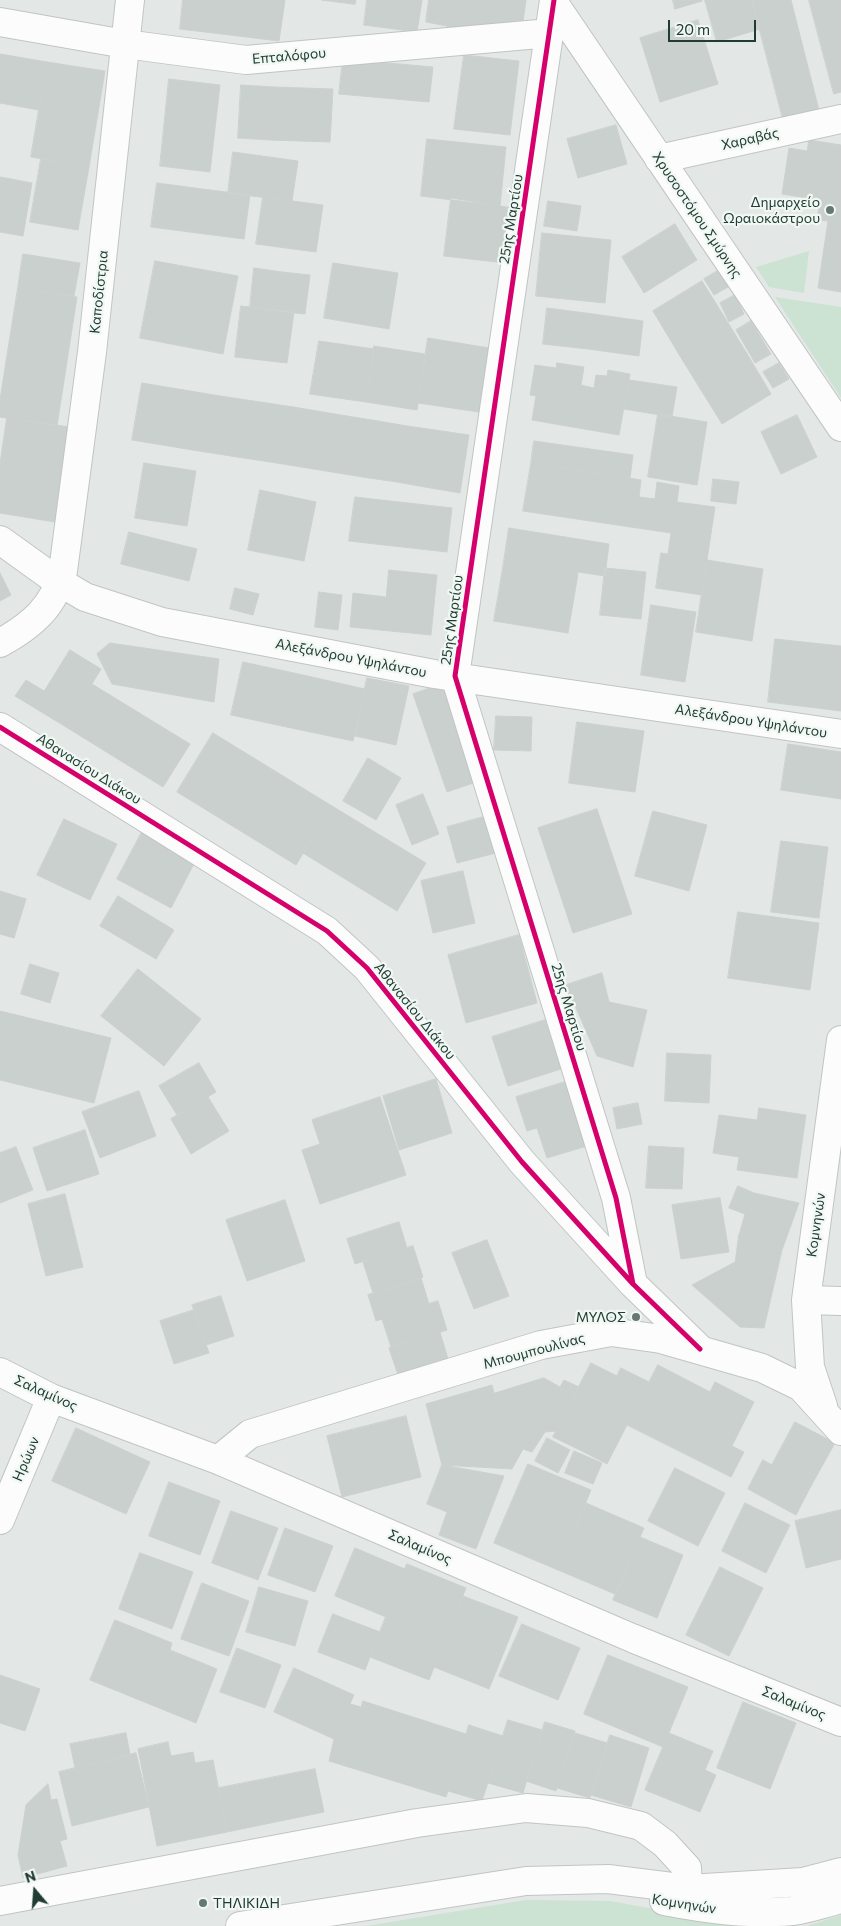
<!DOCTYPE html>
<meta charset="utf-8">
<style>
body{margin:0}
#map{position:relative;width:841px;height:1926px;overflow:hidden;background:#e3e8e6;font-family:Commissioner,sans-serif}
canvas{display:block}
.north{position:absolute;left:10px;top:1866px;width:50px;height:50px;-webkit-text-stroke:4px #f1f8f4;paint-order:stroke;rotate:342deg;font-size:14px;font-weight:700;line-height:20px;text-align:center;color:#213c34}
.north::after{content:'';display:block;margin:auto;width:18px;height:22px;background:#213c34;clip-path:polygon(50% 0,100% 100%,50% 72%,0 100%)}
.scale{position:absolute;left:668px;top:20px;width:88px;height:22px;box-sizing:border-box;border:2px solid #213c34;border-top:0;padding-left:6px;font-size:15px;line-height:18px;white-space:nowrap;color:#213c34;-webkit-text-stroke:4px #f1f8f4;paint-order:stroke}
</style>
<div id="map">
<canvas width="841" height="1926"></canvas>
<div class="north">N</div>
<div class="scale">20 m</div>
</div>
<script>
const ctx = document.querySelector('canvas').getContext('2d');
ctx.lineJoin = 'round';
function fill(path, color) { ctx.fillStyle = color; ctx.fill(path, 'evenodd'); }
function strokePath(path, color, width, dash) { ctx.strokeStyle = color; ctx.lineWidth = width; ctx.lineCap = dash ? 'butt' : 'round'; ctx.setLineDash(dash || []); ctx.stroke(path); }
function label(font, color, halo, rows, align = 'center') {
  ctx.font = font + ' Commissioner,sans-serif'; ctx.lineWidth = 4.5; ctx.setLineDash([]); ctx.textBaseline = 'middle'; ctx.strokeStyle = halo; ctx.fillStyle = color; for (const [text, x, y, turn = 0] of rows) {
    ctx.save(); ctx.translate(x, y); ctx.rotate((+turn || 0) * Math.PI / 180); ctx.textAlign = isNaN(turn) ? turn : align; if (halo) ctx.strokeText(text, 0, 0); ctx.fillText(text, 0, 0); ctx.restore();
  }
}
fill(new Path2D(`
 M809,251L804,293L769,287L756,267Z
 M775,297L841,307V398Z
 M526,1900L611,1901L743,1926H366Z
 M841,1915V1926H807Z`), '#cce2d2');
const building = new Path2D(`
 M183,0H243L238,36L180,29Z
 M243,0H285L279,41L238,36Z
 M322,0H356L355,4Z
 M367,0H422L417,32L364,25Z
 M429,0H526L522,29L493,24L491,36L447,30V26L426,22Z
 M673,0H702V1L675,9Z
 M705,0H751L760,29L717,42Z
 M752,0H791L819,110L783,119Z
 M809,0H841V92L834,94Z
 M698,20L718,84L660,102L640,38Z
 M0,54L47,62L39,110L0,103Z
 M464,55L519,61L510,135L454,129Z
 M343,59L433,67L429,102L339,94Z
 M47,62L105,71L89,167L31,157Z
 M169,79L220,85L210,172L160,166Z
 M241,85L274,87L270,140L238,138Z
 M274,87L303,88L299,141L270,140Z
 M303,88L333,89L330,142L299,141Z
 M616,125L627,164L578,178L567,139Z
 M427,139L506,147L500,206L421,196Z
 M809,140L841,145V292L818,288L828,221L817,220L820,200L782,194L789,148L807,151Z
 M233,152L298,161L292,201L228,193Z
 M41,159L89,167L78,230L30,222Z
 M0,177L6,178L0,211Z
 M6,178L32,183L23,236L0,232V211Z
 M157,183L210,190L205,234L151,227Z
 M210,190L250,195L244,239L205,234Z
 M263,197L292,201L286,248L256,244Z
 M451,198L512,208L505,263L444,256Z
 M292,201L323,205L316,252L286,248Z
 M548,201L581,206L577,231L544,226Z
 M675,224L697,260L644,293L622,257Z
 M542,233L611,240L605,303L536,296Z
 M23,254L80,263L74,296L18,288Z
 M155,261L238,276L223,354L140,338Z
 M333,263L398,273L389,329L324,318Z
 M254,268L282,272L277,311L250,307Z
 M719,270L728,287L714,295L704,279Z
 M282,272L310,275L305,314L277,311Z
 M702,281L730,326L680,356L653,311Z
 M18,288L77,297L57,426L0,417V400Z
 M735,295L744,314L729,322L720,303Z
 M241,306L294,312L287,363L235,357Z
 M547,308L593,314L588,349L543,344Z
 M593,314L643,321L639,356L588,349Z
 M751,321L771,354L755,363L736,330Z
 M730,326L746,352L696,382L680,356Z
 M428,338L489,348L479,412L418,403Z
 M319,341L374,349L366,402L310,394Z
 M374,346L425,354L417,410L366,402Z
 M746,352L771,394L722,424L696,382Z
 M557,363L584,367L581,385L594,388L596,375L607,376L608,370L630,374L619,435L532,420L536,396L530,395L535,365L556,368Z
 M779,363L789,379L773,388L763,372Z
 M629,380L677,387L672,417L624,409Z
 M142,383L214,395L205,452L132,440Z
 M214,395L240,399L231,456L205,452Z
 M240,399L267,403L257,460L231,456Z
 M267,403L293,407L283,464L257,460Z
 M293,407L347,416L338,473L283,464Z
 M658,414L707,422L697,485L648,477Z
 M797,415L817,457L781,474L761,432Z
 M347,416L378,421L369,478L338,473Z
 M7,418L70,427L55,522L0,513V464Z
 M378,421L407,426L397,482L369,478Z
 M407,426L435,430L425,487L397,482Z
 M435,430L469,435L460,493L425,487Z
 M534,441L633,455L630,478L531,464Z
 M144,463L196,471L187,526L135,518Z
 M531,464L598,473L590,521L523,511Z
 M598,473L641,480L639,497L655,499L657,482L679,486L677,502L715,507L707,560L668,554L671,533L590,521Z
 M713,479L739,482L736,504L711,501Z
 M260,490L316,502L304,561L248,550Z
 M355,497L452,508L447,552L349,541Z
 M509,528L609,544L605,576L578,572L577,580L503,568Z
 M129,532L197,549L189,581L121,564Z
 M661,553L707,560L702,595L656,588Z
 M707,560L763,569L752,641L696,632Z
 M503,568L577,580L568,633L494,621Z
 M605,568L646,572L641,619L600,615Z
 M389,570L437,575L431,635L350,627L353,593L386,597Z
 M0,573L11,595L0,601Z
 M235,588L259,594L253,615L230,609Z
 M319,592L342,595L338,630L315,627Z
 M651,605L696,612L685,682L641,675Z
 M775,639L841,646V711L768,702Z
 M110,643L219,659L214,702L112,684L97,654Z
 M70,650L101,669L66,727L15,696L26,680L44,691Z
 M243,662L294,673L282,726L231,715Z
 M294,673L365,689L353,741L282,726Z
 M367,678L409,686L396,745L355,736Z
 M448,682L482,780L447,792L413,694Z
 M92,684L190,744L163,787L66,727Z
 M496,716L532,717L531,751L494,750Z
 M577,722L644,731L635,792L569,783Z
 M213,733L332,806L296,865L177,792Z
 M788,744L841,752V799L781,790Z
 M368,758L401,778L376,820L343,801Z
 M423,794L439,834L412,845L396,805Z
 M332,806L426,863L397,911L303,853Z
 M597,809L632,914L573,933L538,828Z
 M653,811L707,825L689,891L635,876Z
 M487,816L496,853L457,863L447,827Z
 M64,819L117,844L90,900L37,875Z
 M143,830L197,858L171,908L117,879Z
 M781,841L828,847L819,918L771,912Z
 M463,871L475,923L433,933L421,881Z
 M0,891L26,899L14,938L0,934Z
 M118,896L174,930L156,959L100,926Z
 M738,912L819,923L810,990L728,978Z
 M519,935L537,1003L466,1023L448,955Z
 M30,964L59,973L50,1003L21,994Z
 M138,969L201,1019L164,1066L101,1016Z
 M602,973L609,1002L647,1010L633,1067L597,1056L566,985Z
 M0,1011L111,1038L94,1103L0,1080Z
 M545,1020L561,1069L508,1086L492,1037Z
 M667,1053L711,1055L709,1103L665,1101Z
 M199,1063L216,1092L177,1115L159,1086Z
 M578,1078L587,1146L547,1158L537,1128L527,1131L516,1097Z
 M436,1079L452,1133L399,1150L383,1096Z
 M139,1091L156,1136L100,1158L82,1112Z
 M208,1097L229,1131L191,1154L171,1119Z
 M380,1097L406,1175L320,1204L302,1150L320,1144L312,1120Z
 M638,1103L642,1124L617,1129L613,1108Z
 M759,1108L806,1115L797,1178L737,1170L739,1157L713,1153L719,1115L757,1120Z
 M85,1130L99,1174L47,1191L33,1148Z
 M649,1146L684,1148L682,1189L646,1188Z
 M16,1147L33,1190L0,1203V1153Z
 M738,1186L754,1193L799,1203L782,1250L739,1235L745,1214L729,1208Z
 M65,1194L83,1267L46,1276L28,1204Z
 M720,1198L729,1252L681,1259L672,1205Z
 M285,1200L305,1261L247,1281L226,1220Z
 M399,1222L407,1248L355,1264L347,1239Z
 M739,1235L782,1250L764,1328L740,1327L692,1285L735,1262Z
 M487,1240L509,1296L474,1309L452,1253Z
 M413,1246L423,1277L373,1293L363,1262Z
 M421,1278L429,1304L376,1321L368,1295Z
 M221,1296L234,1336L206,1345L192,1305Z
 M438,1301L447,1330L391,1347L382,1319Z
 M194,1310L209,1353L174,1364L160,1321Z
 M440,1332L448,1359L398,1375L389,1348Z
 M591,1363L617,1376L580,1450L553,1437Z
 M658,1365L710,1392L715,1382L754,1402L732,1446L744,1452L731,1477L627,1425Z
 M621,1368L649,1382L607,1464L580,1450Z
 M544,1378L560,1387L564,1380L579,1387L556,1431L545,1432L532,1452L523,1449L512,1469L442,1465L426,1404L492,1385L494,1393Z
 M406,1416L421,1477L342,1497L327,1436Z
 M795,1422L835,1443L811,1486L772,1465Z
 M76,1428L150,1462L126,1514L52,1481Z
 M547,1438L570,1450L558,1473L535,1461Z
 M574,1451L602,1463L593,1484L565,1473Z
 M763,1460L811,1486L796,1515L748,1489Z
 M528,1464L591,1490L558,1570L494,1543Z
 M442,1465L504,1476L476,1549L439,1535L447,1512L427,1504Z
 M675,1468L725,1493L698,1546L648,1521Z
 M169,1482L220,1501L200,1555L149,1536Z
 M586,1503L644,1528L615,1594L558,1570Z
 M745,1503L790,1525L766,1573L722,1551Z
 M841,1510V1559L806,1568L795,1521Z
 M231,1511L278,1528L258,1580L212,1563Z
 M285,1528L333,1546L315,1592L268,1575Z
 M640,1537L683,1555L657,1618L613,1600Z
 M355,1548L405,1569L386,1617L335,1596Z
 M140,1553L193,1572L172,1629L119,1609Z
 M407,1564L466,1588L429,1680L370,1657Z
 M720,1567L763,1588L729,1656L686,1635Z
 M202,1583L249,1601L229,1656L181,1639Z
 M259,1587L308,1601L295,1646L246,1632Z
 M463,1596L518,1617L489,1689L434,1667Z
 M333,1614L380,1632L365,1670L318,1652Z
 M115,1620L172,1643L170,1650L217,1669L196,1723L90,1680Z
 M522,1624L580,1648L558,1700L499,1676Z
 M237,1648L281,1665L265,1708L220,1692Z
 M608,1655L688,1687L663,1747L584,1714Z
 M294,1668L354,1695L334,1739L274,1712Z
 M0,1675L40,1689L25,1731L0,1723Z
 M363,1701L466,1734L446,1797L329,1761L334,1739L350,1704L361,1707Z
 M743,1702L796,1723L770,1789L717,1768Z
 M508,1720L542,1730L523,1793L488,1783Z
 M545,1722L575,1731L556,1791L526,1781Z
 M469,1725L503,1736L482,1801L448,1791Z
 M126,1733L130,1755L75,1768L70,1744Z
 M575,1733L607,1743L590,1798L557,1788Z
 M669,1733L713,1751L705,1770L716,1775L700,1812L645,1790Z
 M610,1735L649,1748L631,1807L591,1795Z
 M168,1742L171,1756L193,1752L195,1763L213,1760L227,1832L157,1846L138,1749Z
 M136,1753L149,1807L72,1826L59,1772Z
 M315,1769L324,1812L227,1832L219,1788Z
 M48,1784L51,1800L57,1799L67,1839L60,1841L67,1866L23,1878L18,1855L26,1805Z`);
fill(building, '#cad0cd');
strokePath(building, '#ccd1cf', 1);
const minor = new Path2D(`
 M554,0L455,676L616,1198L633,1284
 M554,3L841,427
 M0,22L125,44L246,60L550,33
 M659,159L841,119
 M0,540L53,578L85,597L162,622L434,674L841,734
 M0,643C31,626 54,607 63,571L92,352L130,0
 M0,727L327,931L367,968L522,1162L633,1284L700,1349
 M806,1300L841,1301
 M0,1372L51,1398L218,1460L632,1638L841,1722
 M823,1406L810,1367L806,1300L841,1040
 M218,1460L250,1434L541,1345L611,1332L661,1339L762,1368L801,1387L841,1431
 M0,1520L51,1398
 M0,1901L417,1823L526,1808L588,1813L641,1826L665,1844L687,1868L688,1889L682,1904
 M664,1901C706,1909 748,1915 792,1911C808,1909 825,1903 841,1899
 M240,1926L526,1881L608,1879L688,1889L803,1882L841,1872`);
strokePath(minor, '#c0c5c3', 30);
strokePath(minor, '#fbfcfb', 28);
strokePath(new Path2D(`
 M554,0L455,676L616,1198L633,1284
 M0,727L327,931L367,968L522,1162L633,1284L700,1349`), '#d6006c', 5);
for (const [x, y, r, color] of [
 [830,210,5,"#657872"],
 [636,1317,5,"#657872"],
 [203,1903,5,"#657872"]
]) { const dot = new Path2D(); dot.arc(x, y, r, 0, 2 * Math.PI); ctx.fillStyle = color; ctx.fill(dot); strokePath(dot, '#f1f8f4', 2); }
label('14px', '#213c34', '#f1f8f4', [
 ["Επταλόφου",289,56,-5],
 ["Χαραβάς",750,139,-13],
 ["Χρυσοστόμου Σμύρνης",697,215,56],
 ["25ης Μαρτίου",511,219,-81],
 ["Καποδίστρια",99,292,-84],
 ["25ης Μαρτίου",452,620,-82],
 ["Αλεξάνδρου Υψηλάντου",351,658,11],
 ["Αλεξάνδρου Υψηλάντου",751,721,9],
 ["Αθανασίου Διάκου",89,769,32],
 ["25ης Μαρτίου",569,1007,73],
 ["Αθανασίου Διάκου",415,1011,51],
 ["Κομνηνών",816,1225,-82],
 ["Μπουμπουλίνας",534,1351,-15],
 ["Σαλαμίνος",46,1393,24],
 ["Ηρώων",26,1459,-67],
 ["Σαλαμίνος",420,1547,23],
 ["Σαλαμίνος",794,1703,22],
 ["Κομνηνών",684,1904,9]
]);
label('14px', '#213c34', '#f1f8f4', [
 ["Δημαρχείο",820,202],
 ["Ωραιοκάστρου",820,218],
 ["ΜΥΛΟΣ",626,1317],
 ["ΤΗΛΙΚΙΔΗ",213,1903,"left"]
], 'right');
</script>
